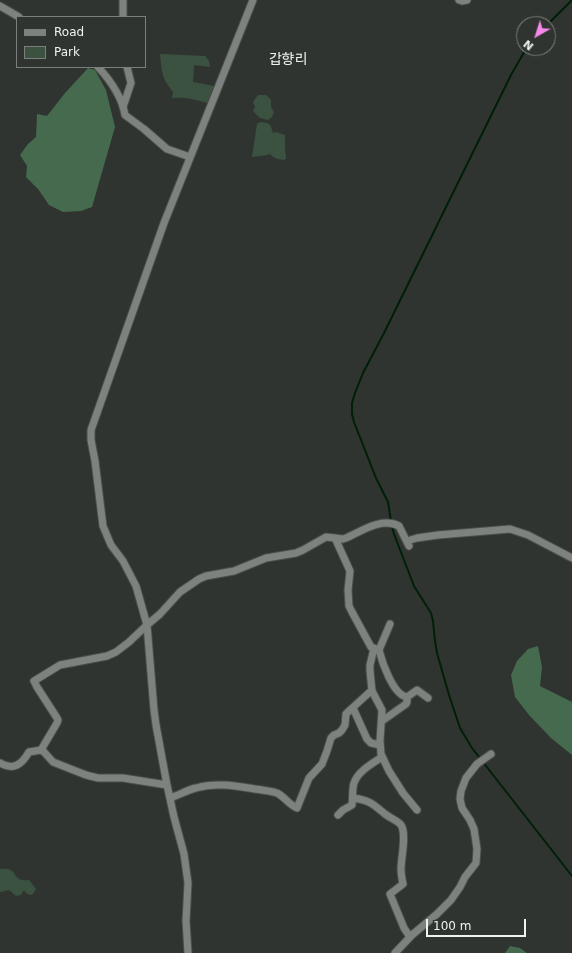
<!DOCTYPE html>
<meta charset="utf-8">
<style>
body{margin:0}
#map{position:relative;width:572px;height:953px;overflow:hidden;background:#2f3430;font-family:"DejaVu Sans",sans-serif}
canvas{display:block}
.legend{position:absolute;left:16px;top:16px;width:130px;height:52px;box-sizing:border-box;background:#2f3430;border:1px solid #7c807d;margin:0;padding:5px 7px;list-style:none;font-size:12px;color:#eff2f0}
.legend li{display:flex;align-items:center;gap:8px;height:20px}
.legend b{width:20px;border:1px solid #7c807d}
.north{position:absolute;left:516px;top:16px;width:40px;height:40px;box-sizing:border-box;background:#2f3430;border:1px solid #7c807d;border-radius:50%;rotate:219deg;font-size:11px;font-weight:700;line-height:16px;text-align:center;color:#eff2f0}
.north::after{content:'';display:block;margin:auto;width:14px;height:18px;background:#f688ec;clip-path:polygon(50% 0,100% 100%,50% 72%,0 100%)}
.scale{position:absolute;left:426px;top:919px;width:100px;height:18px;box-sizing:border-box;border:2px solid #eff2f0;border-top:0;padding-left:5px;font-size:12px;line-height:14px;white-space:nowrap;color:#eff2f0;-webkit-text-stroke:3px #2f3430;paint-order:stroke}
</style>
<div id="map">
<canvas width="572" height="953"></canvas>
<ul class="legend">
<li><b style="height:5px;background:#7d827e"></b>Road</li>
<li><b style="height:11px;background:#3b5240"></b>Park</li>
</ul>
<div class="north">N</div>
<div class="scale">100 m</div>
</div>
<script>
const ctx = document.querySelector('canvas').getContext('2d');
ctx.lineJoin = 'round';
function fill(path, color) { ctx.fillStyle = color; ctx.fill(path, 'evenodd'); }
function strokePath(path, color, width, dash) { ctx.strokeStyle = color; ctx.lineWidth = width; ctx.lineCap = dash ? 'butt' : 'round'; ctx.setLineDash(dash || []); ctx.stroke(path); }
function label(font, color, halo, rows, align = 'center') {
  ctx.font = font + ' "DejaVu Sans","Noto Sans KR",sans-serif'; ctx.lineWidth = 3; ctx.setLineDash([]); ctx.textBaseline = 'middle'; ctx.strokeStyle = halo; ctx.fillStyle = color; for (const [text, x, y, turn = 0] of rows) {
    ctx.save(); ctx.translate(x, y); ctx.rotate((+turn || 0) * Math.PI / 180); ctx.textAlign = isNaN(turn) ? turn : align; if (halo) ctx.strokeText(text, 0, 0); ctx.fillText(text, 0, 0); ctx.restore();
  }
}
fill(new Path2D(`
 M160,54L205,56L209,61L210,67L194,65L193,82L214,86L207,103C194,99 185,97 172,98L173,92C161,77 162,72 160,54Z
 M258,95H266L271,100V107L274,112L272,117L268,120L260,118L253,111L255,107L253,102Z
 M260,122C270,123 270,123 273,133L276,132L285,135V147L286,159L283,160C278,159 273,158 270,154L267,155L252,157L257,124Z
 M0,869C18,867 12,878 22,880C24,881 27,880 29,880L36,889L33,894L30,895L26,893L24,890L21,895L16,896L9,890L0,892Z`), '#3b5240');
fill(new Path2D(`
 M88,68L95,70L106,90L115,127L92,207L81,211L63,212L49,205L38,189L26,177L27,166L20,155L28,144L36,137L37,114L47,116L65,93Z
 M538,646L542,667L540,686L572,702V755L551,738L529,715L515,697L511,675L517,661L528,649Z
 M510,946L520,948L527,953H505Z`), '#456a4d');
strokePath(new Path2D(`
 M548,24L572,0
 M391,521L388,502L376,478L354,422L352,414V403L355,393L363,373L384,333L511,75L523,54L528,48
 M392,526L394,534L414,586L431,613L433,621L435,641L437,653L449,695L460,728L472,748L572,876`), '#001f07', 2);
const street = new Path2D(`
 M123,0V17
 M459,0L462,1L467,0
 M0,6L19,17
 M98,67C110,80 122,97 125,115L144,129L167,149L190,157
 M123,107L131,83L127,67
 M335,538L350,571L348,590L349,606L352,612L371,647L379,650L390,624
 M407,541L417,538L438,535L510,529L528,535L572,558
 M374,648L370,665V671L372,691L382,710L380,741L381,754L389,771L403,793L417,810
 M379,650C382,662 393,695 407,697L417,690L428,698
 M353,708L367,739L371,743L380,745
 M382,721L406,704L407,702V697
 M41,750L44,752L53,762L86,775L98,778H123L167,785
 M0,763C14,771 22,764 29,752L41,750L57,723L58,720L57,718L37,687L34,681L60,665L107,656L116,652L129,642L147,625L160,614L180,592L199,579L206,576L234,571L266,558L296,553L303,550L326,537L343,539L346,538C362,531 381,517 399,526L409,546
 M170,798C179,795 187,790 196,788C216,782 236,786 255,789C262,790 270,791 277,793C285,797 288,804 297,808L309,778L322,764L327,751L331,738L334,735L339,733L342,730L345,725L346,714L349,711L372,690
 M353,798C369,800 373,804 385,814C390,818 398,821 401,825C407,834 401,858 401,869C401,874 402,879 403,884L390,894L404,928L410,937
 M338,815L343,810L352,805C353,798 352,789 354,783C358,771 373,763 382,757
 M188,953L186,921L188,883L184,854L174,817L167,785L156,725L154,710L147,625L136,586L123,561L111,545L103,526L95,461L91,440V430L164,223L253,0
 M395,953L412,935L437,914L451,900L460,887L465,877L476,863L477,849L474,829L470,820L462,808L460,799L461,791L466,778L477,764L491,754`);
strokePath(street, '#4c4f4c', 9);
strokePath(street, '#7d827e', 7);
label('14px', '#eff2f0', '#2f3430', [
 ["갑향리",288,60]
]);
</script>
